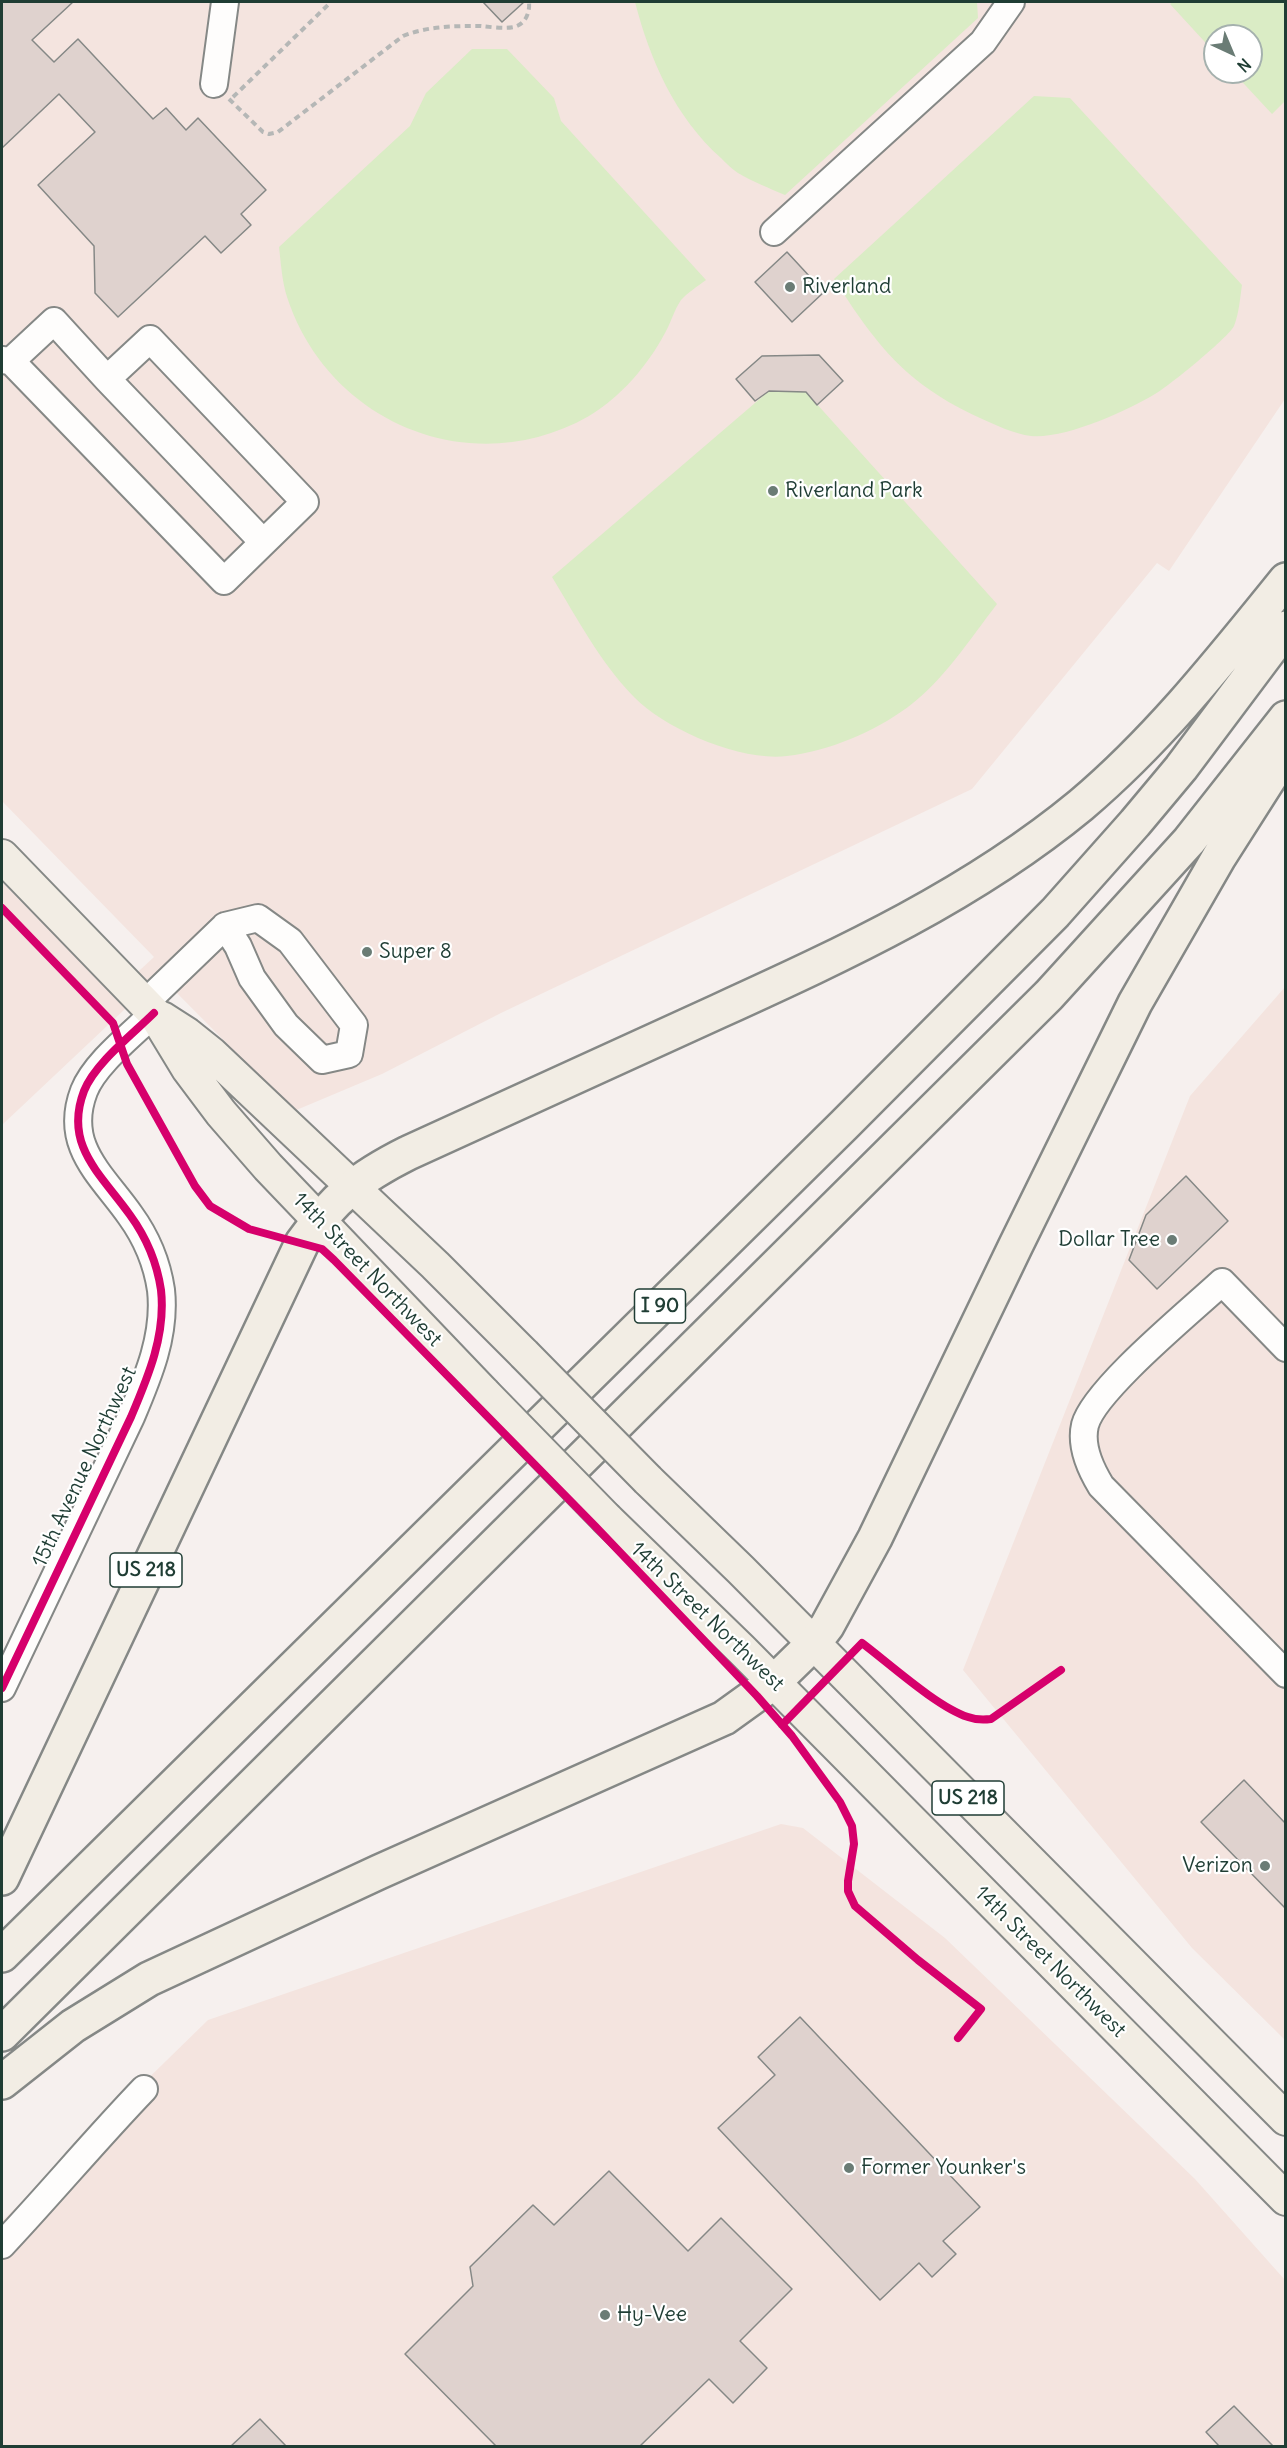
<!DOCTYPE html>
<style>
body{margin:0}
#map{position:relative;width:1287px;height:2448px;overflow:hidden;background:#f6f0ee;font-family:Delius,sans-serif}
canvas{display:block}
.frame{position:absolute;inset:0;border:3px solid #1f3d34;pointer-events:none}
.north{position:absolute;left:1203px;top:24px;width:60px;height:60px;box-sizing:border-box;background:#fff;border:2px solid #a5b1ae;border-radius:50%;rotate:136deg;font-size:16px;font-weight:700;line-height:24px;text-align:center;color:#1f3d34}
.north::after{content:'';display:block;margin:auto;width:21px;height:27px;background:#6a7c75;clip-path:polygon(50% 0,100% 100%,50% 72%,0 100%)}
</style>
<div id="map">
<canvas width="1287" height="2448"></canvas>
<div class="frame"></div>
<div class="north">N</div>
</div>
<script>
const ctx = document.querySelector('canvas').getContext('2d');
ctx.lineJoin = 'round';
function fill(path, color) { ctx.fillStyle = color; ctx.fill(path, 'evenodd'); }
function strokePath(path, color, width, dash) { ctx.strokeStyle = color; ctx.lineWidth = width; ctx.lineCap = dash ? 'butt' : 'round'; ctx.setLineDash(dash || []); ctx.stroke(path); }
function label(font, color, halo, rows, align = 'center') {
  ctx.font = font + ' Delius,sans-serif'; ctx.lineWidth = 4.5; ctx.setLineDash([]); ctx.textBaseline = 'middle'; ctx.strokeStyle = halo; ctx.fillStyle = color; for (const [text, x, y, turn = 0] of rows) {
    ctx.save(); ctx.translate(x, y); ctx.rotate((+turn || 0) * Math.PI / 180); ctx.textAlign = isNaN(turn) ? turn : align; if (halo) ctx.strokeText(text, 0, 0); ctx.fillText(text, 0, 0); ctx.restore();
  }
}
fill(new Path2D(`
 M2,2H1285V399L1169,571L1157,563L972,789L501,1013L382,1074L294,1111L160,976L2,1125V882L113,995L154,957L2,801ZM1215,36H1251V72H1215Z
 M1285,987V2040L1192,1948L963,1670L1190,1096Z
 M781,1824L803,1828L945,1938L1195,2179L1285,2280V2446H2V2221L208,2020Z`), '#f4e4df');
fill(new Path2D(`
 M635,2H977L978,18L785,195C769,188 753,182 738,173C732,169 726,163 721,158C675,117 650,60 635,2Z
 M1173,2H1285V101L1272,114L1233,72H1251V36H1215V53L1170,4Z
 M472,49H507L554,98L561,121L706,280C698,286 687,293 681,300C674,310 671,323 665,333C648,365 621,397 589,416C472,483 328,423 287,297C282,281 281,264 279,247L410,126L426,93Z
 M1034,96L1070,98L1242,285C1240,298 1239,314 1234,326C1230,336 1168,387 1155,394C1126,411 1066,439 1031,436C1014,434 996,425 980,418C906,384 877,346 834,279Z
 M769,391L806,392L997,604C970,639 944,680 908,707C874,732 829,751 787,756C741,762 665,729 634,697C600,662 577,618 552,577Z`), '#daecc5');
const building = new Path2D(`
 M2,2H73L32,40L54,62L78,39L153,119L166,108L186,130L198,118L266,190L241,214L251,225L221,253L205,236L118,317L95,293L94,246L38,185L95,132L59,94L2,148Z
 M483,2H524L502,22Z
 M787,252L824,292L792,322L755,282Z
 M819,355L843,381L817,405L806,392L769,391L755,401L736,379L762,356Z
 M1186,1176L1228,1221L1157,1289L1129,1260L1146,1215Z
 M1244,1780L1286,1824V1909L1201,1822Z
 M800,2017L980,2207L943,2241L956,2254L932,2277L919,2263L880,2300L718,2128L775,2075L758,2057Z
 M609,2171L688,2251L721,2218L792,2289L740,2341L767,2368L733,2403L709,2379L640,2446H496L405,2354L473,2286L470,2267L533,2205L554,2225Z
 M1234,2406L1273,2446H1219L1206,2432Z
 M260,2419L286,2446H231Z`);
fill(building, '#dfd2ce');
strokePath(building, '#858886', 1.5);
const minor = new Path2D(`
 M214,84L225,2
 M774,232L983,42L1011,2
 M2,360L11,361L54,321L107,379L150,339L305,502L224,581L11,361
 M107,379L263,542
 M145,1003L225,926L258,918L290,941L354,1025L349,1054L322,1060L286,1025L252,978L238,946L225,926
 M1286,1348L1222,1282C1192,1310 1094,1390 1085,1425C1080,1446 1090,1468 1101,1486L1286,1674
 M2,1688L131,1417C148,1377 166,1335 161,1290C157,1263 146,1237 130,1215C102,1175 63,1146 84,1091C95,1063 133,1034 154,1013
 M2,2245C50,2194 95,2140 144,2089`);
const major = new Path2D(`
 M2,856L154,1013L188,1069L221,1113L268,1167L484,1393
 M162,1018L187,1034L212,1054L435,1265L524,1354
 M648,1480L741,1570L1286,2119
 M607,1519L742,1650L1286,2199`);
const highway = new Path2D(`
 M2,1878L302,1243C334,1198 358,1178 408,1153C512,1106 616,1059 719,1011C846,953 972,895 1081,805C1159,739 1222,659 1286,580
 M2,1955L844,1125L1055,913L1135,823L1181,768L1286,628
 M2,2034L1049,995L1189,841L1286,718
 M2,2082L73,2026L149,1979L379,1872L724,1718L774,1682L814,1643L827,1626L875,1538L1015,1247L1135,1003L1219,857L1286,752`);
strokePath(minor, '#858886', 30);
strokePath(major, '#858886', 36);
strokePath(highway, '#858886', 38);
strokePath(new Path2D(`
 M233,97L331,2
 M229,99L263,132L269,134L278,132L403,36C428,26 454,26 481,26C491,27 504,29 514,27C526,24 530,12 529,2`), '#b5b7b6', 4, [6, 4.5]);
strokePath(minor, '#fefdfc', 26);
strokePath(major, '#f2ede4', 32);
strokePath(highway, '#f2ede4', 33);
const majorBridge = new Path2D(`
 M524,1354L648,1480
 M484,1393L607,1519`);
strokePath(majorBridge, '#858886', 36, []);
strokePath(majorBridge, '#f2ede4', 32);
strokePath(new Path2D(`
 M2,908L113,1023L127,1064L195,1186L210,1206L249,1229L322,1249L334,1260L595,1526L757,1696L792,1736L840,1802L852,1826L854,1844L848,1881V1891L855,1906L918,1960L981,2009L958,2038
 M2,1688L131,1417C148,1377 166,1335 161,1290C157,1263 146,1237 130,1215C102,1175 63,1146 84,1091C95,1063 133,1034 154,1013
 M782,1725L862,1643C890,1664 937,1707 968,1717C976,1720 983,1720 991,1719L1061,1670`), '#d6006c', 8);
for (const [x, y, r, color] of [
 [790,287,6,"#6a7c75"],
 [773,491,6,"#6a7c75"],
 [367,952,6,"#6a7c75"],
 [1172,1240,6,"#6a7c75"],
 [1265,1866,6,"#6a7c75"],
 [849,2168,6,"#6a7c75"],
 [605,2315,6,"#6a7c75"]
]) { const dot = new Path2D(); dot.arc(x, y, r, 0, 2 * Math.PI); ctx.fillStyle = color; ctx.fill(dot); strokePath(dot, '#fff', 2); }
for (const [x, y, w] of [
 [660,1306,51],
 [146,1570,72],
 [968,1798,72]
]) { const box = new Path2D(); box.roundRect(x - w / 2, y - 17, w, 34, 4.5); ctx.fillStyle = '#fff'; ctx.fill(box); strokePath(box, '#1f3d34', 1.5); }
label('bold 20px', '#1f3d34', null, [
 ["I 90",660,1306],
 ["US 218",146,1570],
 ["US 218",968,1798]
]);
label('21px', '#1f3d34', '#fff', [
 ["Riverland",802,287],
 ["Riverland Park",785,491],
 ["Super 8",379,952],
 ["Dollar Tree",1160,1240,"right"],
 ["Verizon",1253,1866,"right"],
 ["Former Younker's",861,2168],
 ["Hy-Vee",617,2315]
], 'left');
label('21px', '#1f3d34', '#fff', [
 ["14th Street Northwest",367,1270,46],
 ["15th Avenue Northwest",85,1467,-65],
 ["14th Street Northwest",707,1617,44],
 ["14th Street Northwest",1050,1962,45]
]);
</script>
